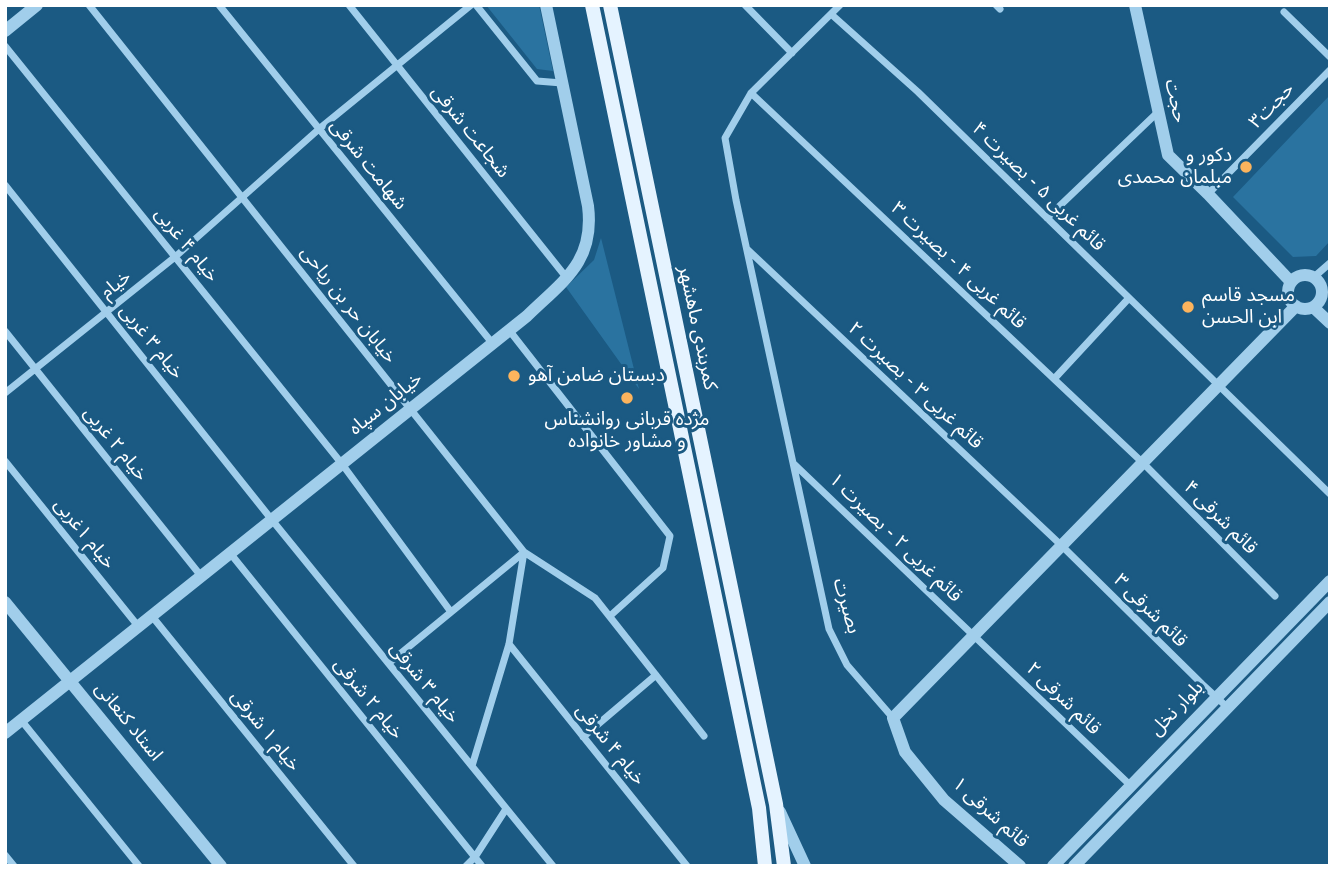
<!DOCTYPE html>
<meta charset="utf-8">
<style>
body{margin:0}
#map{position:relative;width:1335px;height:871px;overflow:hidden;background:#1b5a83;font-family:"Varela Round",sans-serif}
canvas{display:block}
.frame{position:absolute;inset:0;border:7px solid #fff;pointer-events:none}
</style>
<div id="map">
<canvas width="1335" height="871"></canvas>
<div class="frame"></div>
</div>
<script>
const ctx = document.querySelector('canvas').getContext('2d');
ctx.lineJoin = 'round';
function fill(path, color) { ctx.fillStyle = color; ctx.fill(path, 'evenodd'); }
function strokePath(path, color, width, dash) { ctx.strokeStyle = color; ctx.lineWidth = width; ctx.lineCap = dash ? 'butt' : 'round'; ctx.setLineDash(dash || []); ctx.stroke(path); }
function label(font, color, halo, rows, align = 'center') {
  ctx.font = font + ' "Varela Round","Noto Sans Arabic",sans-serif'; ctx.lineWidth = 6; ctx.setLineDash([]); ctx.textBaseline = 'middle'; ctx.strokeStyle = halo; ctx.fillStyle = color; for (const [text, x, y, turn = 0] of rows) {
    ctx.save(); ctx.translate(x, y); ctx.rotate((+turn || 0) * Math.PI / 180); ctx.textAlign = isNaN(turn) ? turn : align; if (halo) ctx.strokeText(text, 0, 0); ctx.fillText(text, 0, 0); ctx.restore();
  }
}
fill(new Path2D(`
 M486,5H539L553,71L537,69Z
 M1330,95V241L1316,256L1293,257L1233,197Z
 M601,238L639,389L566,287L594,260Z`), '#2a73a0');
strokePath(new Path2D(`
 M89,5L524,552L595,598L704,736
 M219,5L493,344
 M349,5L566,277
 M476,5L537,81L562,83
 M745,5L792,53
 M840,5L751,93L725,138L736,200L829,629L847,665L893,718
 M996,5L1000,9
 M1284,12L1330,57
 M831,14L918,92L1330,494
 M5,46L342,464L451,612
 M751,93L1143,463L1275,596
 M5,185L272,520L553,866
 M1208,194L1330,70
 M1047,218L1158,112
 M747,249L1062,546L1202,684L1227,707
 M1314,277L1330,263
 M509,330L670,536L663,568L610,616
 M5,331L201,576
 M1054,379L1129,298
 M5,393L175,257L319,129L471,5
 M5,461L138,626
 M794,464L1130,785
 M230,553L482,866
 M151,615L354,866
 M509,644L687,866
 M389,663L523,553
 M21,720L139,866
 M583,737L656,675
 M472,766L509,644L524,552
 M5,855L14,866
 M466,866L475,857L506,809`), '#a1ceeb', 7);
strokePath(new Path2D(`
 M1135,5L1168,155L1208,194L1291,282
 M5,31L37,5
 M1288 292a17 17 0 1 1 34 0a17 17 0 1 1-34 0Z
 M1313,307L1330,323
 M5,602L221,866
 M5,733L527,316C563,281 595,262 588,206L546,5
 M780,812L805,866
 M1020,866L944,800L905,752L893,718L1296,306
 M1053,866L1330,581
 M1074,866L1330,602`), '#a1ceeb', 12);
strokePath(new Path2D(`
 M592,5L759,808L765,866
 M610,5L776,804L784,866`), '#e5f3ff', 14);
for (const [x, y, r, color] of [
 [1246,167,7,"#fcb45d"],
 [1188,307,7,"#fcb45d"],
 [514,376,7,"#fcb45d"],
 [627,398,7,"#fcb45d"]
]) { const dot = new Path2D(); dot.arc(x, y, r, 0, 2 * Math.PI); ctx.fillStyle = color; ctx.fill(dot); strokePath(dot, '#1b5a83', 2.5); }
label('19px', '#fff', '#1b5a83', [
 ["حجت",1175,101,77],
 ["حجت۳",1272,106,-46],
 ["شجاعت شرقی",470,132,51],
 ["شهامت شرقی",368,165,51],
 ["قائم غربی ۵ - بصیرت ۴",1038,187,44],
 ["خیام ۴ غربی",186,245,51],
 ["قائم غربی ۴ - بصیرت ۳",958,266,43],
 ["خیام",116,285,-39],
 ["خیابان حر بن ریاحی",348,305,52],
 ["کمربندی ماهشهر",697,328,78],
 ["خیام ۳ غربی",151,342,51],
 ["قائم غربی ۳ - بصیرت ۲",915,386,43],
 ["خیابان سپاه",386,404,-39],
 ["خیام ۲ غربی",115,444,51],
 ["قائم شرقی ۴",1220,518,45],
 ["خیام ۱غربی",84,534,51],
 ["قائم غربی ۲ - بصیرت ۱",895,538,44],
 ["بصیرت",846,606,74],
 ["قائم شرقی ۳",1150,611,45],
 ["خیام ۳ شرقی",424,683,51],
 ["خیام ۲ شرقی",368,699,51],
 ["قائم شرقی ۲",1063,699,44],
 ["بلوار نخل",1177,709,-46],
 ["استاد کنعانی",128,722,51],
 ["خیام ۱ شرقی",265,731,51],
 ["خیام ۴ شرقی",610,745,51],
 ["قائم شرقی ۱",990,813,42]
]);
label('19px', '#fff', '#1b5a83', [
 ["دکور و",1232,156,"right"],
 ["مبلمان محمدی",1232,178,"right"],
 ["مسجد قاسم",1202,296],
 ["ابن الحسن",1202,318],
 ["دبستان ضامن آهو",528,376],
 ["مژده قربانی روانشناس",627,420,"center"],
 ["و مشاور خانواده",627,442,"center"]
], 'left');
</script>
